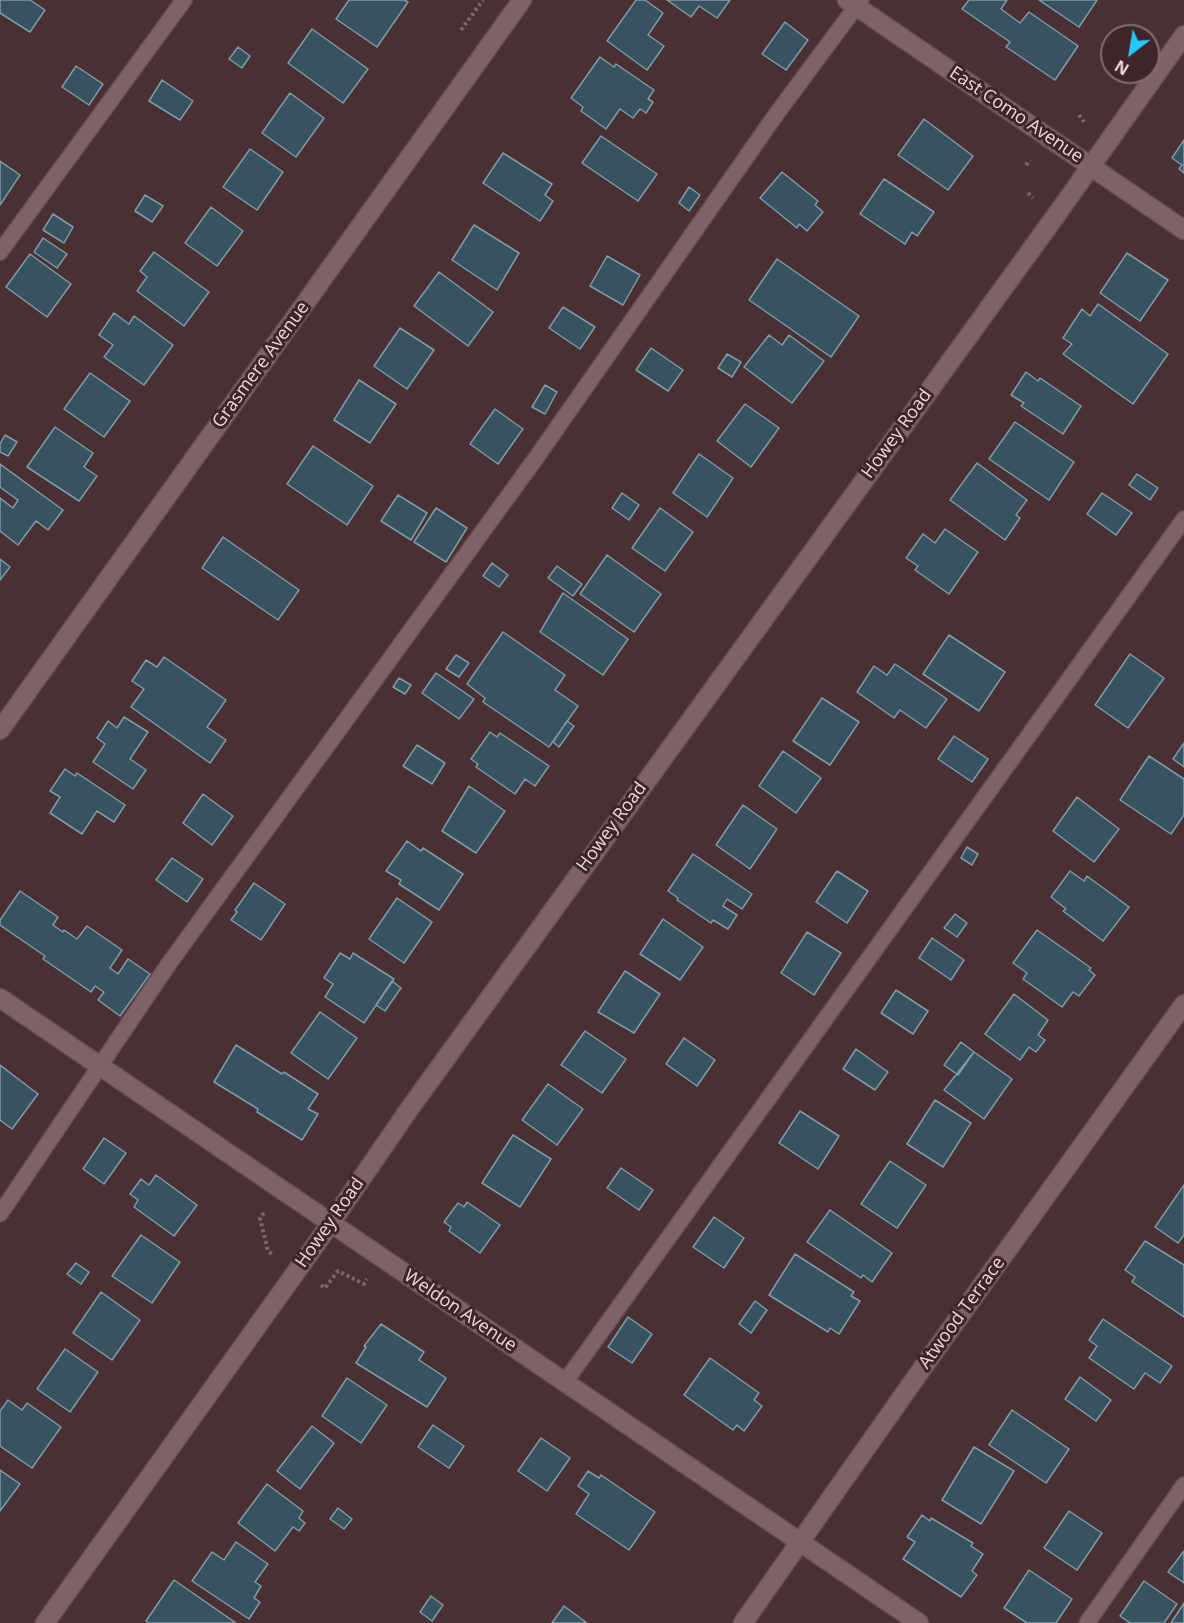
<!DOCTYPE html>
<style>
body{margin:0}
#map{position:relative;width:1184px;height:1623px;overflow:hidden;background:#4a2f33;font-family:"Open Sans",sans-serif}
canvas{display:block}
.north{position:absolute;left:1100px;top:24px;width:60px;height:60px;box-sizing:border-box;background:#3f2529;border:2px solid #836d70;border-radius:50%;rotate:211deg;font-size:16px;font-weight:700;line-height:24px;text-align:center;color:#e9d8da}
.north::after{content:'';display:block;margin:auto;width:21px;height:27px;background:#26c9fe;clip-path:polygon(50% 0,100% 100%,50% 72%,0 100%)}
</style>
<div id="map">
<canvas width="1184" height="1623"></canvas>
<div class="north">N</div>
</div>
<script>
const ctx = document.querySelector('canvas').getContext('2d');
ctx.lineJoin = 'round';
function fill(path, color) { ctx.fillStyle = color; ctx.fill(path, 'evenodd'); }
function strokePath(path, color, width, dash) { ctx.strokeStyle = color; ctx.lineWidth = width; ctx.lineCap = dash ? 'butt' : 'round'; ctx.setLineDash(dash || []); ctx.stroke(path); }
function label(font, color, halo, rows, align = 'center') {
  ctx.font = font + ' "Open Sans",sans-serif'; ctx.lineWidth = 6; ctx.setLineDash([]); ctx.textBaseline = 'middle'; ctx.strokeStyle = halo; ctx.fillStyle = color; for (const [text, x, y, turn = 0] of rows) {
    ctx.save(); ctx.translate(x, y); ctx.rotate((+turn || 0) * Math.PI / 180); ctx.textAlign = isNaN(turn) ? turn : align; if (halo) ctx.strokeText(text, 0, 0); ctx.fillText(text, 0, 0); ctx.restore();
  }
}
const building = new Path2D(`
 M0,0H30L45,10L30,32L0,13Z
 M349,0H404L408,2L377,47L336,19Z
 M636,0H645L663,13L648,35L664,46L647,70L607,41Z
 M667,0H730L717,18L699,6L691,17Z
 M969,0H1007L1001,9L1020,23L1029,12L1078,46L1055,80L1006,47L1010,42L962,9Z
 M1039,0H1097L1079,27Z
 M785,22L808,40L786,70L762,54Z
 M312,29L368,69L343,103L288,63Z
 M238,47L250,56L242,68L229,59Z
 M600,57L614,67L616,64L654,90L648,99L653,102L646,113L640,109L633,118L620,109L606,129L581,111L583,107L571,98Z
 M76,66L103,84L89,105L62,87Z
 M162,80L193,101L180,120L149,101Z
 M290,93L324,118L296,157L262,133Z
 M924,119L973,156L948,190L898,155Z
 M601,136L657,174L638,201L582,163Z
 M1184,140V173L1179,169L1182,165L1172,158Z
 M250,149L283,172L257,210L223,187Z
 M503,153L552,184L545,195L553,201L540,221L483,183Z
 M0,161L20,175L0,205Z
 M782,172L818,201L815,205L823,212L807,231L799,224L797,228L760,198Z
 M884,179L934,212L917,236L912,232L905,244L860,214Z
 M689,187L700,195L689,211L679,203Z
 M145,195L163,206L152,222L135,211Z
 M211,207L243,231L217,266L185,243Z
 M53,214L73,227L64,243L43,230Z
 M474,225L519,253L497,290L452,260Z
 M43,238L67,254L57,268L34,252Z
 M154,252L209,292L184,326L137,291L147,277L140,271Z
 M1127,253L1168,280L1140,321L1100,293Z
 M30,254L71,284L47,317L6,287Z
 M607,256L640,275L623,305L590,286Z
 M777,259L859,316L831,357L749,300Z
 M439,272L493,312L468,346L414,306Z
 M1098,304L1168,354L1133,404L1063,354L1072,344L1063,338L1082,309L1090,316Z
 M563,307L595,327L580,349L549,328Z
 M114,313L129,324L134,316L173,345L144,385L104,357L113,345L99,335Z
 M400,328L434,350L407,389L374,366Z
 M769,335L782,345L789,335L824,361L792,403L744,367Z
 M651,348L683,370L668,391L636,370Z
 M727,354L741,362L732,377L718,368Z
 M1026,372L1038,381L1040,378L1081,406L1063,434L1021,406L1024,403L1011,395Z
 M90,373L130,401L104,437L64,409Z
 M359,380L396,404L370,443L334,420Z
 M545,385L557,392L545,414L532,407Z
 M745,404L779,428L751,467L717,441Z
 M495,409L523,429L498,464L470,444Z
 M1015,422L1074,462L1049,500L989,459Z
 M55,427L93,453L84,467L97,476L79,501L27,467Z
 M5,435L17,442L8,456L0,452V444Z
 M313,446L373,486L347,525L287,484Z
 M699,454L733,478L707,517L673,493Z
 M977,463L1027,500L1016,515L1020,518L1005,540L950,500Z
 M0,464L63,510L48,530L36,521L18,545L0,531V498L13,508L18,500L0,487Z
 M1137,474L1158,488L1150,500L1129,485Z
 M622,493L639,505L629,520L612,508Z
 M1102,493L1132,513L1116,535L1087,514Z
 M398,495L427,513L411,540L381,521Z
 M436,508L467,528L446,562L414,542Z
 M660,508L693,532L665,571L632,548Z
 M945,529L978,552L949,594L915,570L918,566L906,558L923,534L935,543Z
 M223,537L299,590L278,620L202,568Z
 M607,555L661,594L634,632L580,594Z
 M0,559L10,567L0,580Z
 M492,563L508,575L499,587L483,576Z
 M557,566L582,584L573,596L548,578Z
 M563,593L628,639L603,675L540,632Z
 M503,632L565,675L555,690L578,706L549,747L483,702L485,698L467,684Z
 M949,635L1005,672L979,711L923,674Z
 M1130,654L1164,678L1128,728L1095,705Z
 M456,655L469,663L459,677L446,669Z
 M164,657L226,700L207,727L226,740L210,763L131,707L144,689L132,681L146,660L157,667Z
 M895,664L947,699L926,728L900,710L894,718L857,692L874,666L887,675Z
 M436,673L474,699L459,719L422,693Z
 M399,678L411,685L405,694L393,687Z
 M822,698L859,722L830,765L793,741Z
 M124,717L148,732L130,759L146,770L133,789L93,762L105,744L97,738L108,721L117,728Z
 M567,721L574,726L559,747L553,742Z
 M490,732L497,737L500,733L549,766L535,786L525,779L515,794L476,767L478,764L471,759Z
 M954,736L988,759L972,782L938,759Z
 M1184,743V767L1173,759Z
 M417,745L445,763L432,784L403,766Z
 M783,751L821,778L796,813L759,786Z
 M1149,756L1184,779V815L1171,834L1120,800Z
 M65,769L75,776L77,773L125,805L114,822L97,811L82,834L50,813L60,797L50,791Z
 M469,786L505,811L476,853L442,831Z
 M203,794L233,816L212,845L183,823Z
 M1077,797L1119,829L1094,862L1053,831Z
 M743,805L777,829L750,869L716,845Z
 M407,841L421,851L423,848L463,874L439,910L399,884L401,880L386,871Z
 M967,847L978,854L972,865L961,858Z
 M693,854L752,894L742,909L727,899L723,906L737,915L728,929L713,920L711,923L677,900L678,898L668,891Z
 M172,858L203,879L187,902L156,880Z
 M837,871L868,891L847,923L816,902Z
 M1070,871L1084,881L1087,876L1129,907L1103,941L1063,911L1066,909L1051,897Z
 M254,883L285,904L261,940L231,920L237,912L235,910Z
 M20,891L58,917L53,925L63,932L64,930L77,939L87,926L122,950L110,968L118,974L128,959L150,974L120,1016L98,1000L104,992L95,986L91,992L43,959L45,956L0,925V920Z
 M397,898L432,922L404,963L369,939Z
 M955,914L967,923L957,937L944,928Z
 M663,919L703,947L680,980L640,954Z
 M1037,930L1091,968L1089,970L1095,975L1079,996L1073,992L1062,1007L1023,979L1027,973L1013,963Z
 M807,932L841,953L814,995L781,973Z
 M932,938L964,960L951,980L919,958Z
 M340,953L350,959L353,953L394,979L364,1023L325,997L333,984L324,978Z
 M625,971L660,994L634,1033L598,1012Z
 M392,981L401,988L385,1011L376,1005Z
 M896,990L928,1011L913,1034L881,1013Z
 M1014,994L1048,1020L1038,1035L1045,1040L1036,1052L1029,1047L1020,1060L985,1034Z
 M320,1012L357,1038L328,1079L291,1053Z
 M585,1031L626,1059L602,1093L561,1065Z
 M684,1038L715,1060L697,1086L666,1064Z
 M961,1042L974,1052L958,1075L944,1065Z
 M236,1045L282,1074L284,1072L318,1094L308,1109L318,1114L302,1140L257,1112L258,1109L214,1082Z
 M856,1049L888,1072L875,1090L843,1069Z
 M974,1052L1012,1079L984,1119L944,1090Z
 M0,1065L38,1094L12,1129L0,1120Z
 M548,1084L583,1109L557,1145L522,1120Z
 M935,1100L971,1123L943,1167L907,1144Z
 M800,1111L839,1136L818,1169L779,1143Z
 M513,1135L551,1159L520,1207L482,1183Z
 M104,1138L126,1153L104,1184L83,1169Z
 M890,1161L926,1185L897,1228L861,1204Z
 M621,1168L653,1190L639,1210L607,1188Z
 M156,1175L197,1205L174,1236L134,1207L138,1200L130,1194L141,1179L149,1185Z
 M1184,1185V1235L1178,1243L1155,1227Z
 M467,1202L500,1225L480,1253L449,1231L451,1227L444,1222L458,1203L464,1207Z
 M830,1210L892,1253L872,1282L863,1275L861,1278L807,1242Z
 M714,1217L744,1238L724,1268L693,1247Z
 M141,1235L180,1262L152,1303L112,1276Z
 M1145,1241L1184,1265V1317L1132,1282L1135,1277L1125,1270Z
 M795,1254L854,1292L851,1296L860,1301L839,1334L830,1328L828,1332L769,1295Z
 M76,1263L89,1272L81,1284L67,1274Z
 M101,1292L140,1320L112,1360L73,1333Z
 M755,1301L767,1310L751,1333L739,1324Z
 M628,1317L652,1334L632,1363L608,1347Z
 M1103,1319L1172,1366L1160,1383L1145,1373L1134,1389L1089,1358L1097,1346L1089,1340Z
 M381,1324L424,1352L419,1360L446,1378L427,1407L356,1363L366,1347L364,1346Z
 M65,1349L98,1372L70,1412L37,1389Z
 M710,1358L759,1393L754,1400L762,1406L744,1431L737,1425L733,1430L684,1395Z
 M1080,1377L1111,1400L1096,1421L1065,1399Z
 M347,1378L387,1405L361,1443L322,1416Z
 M8,1400L22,1410L27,1403L61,1427L32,1468L0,1446V1411Z
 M1012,1410L1069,1449L1046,1483L989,1445Z
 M433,1425L464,1446L449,1468L418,1447Z
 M312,1426L334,1443L300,1489L277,1471Z
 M541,1438L570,1458L547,1491L518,1471Z
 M974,1447L1014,1471L981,1524L942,1500Z
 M0,1470L20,1484L0,1511Z
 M588,1471L599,1478L601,1475L655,1512L629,1550L576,1514L589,1494L578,1486Z
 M267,1484L303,1511L299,1518L305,1523L299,1531L293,1527L275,1551L238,1523Z
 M338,1508L352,1519L344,1529L330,1519Z
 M1069,1511L1102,1533L1077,1570L1044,1548Z
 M922,1515L930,1521L931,1518L973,1543L971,1546L983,1554L972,1571L977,1575L961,1597L903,1559L915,1542L907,1537Z
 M236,1542L268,1564L255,1582L261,1586L254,1598L260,1602L249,1619L192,1581L212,1552L224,1560Z
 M1184,1551V1583L1168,1572Z
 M1029,1570L1072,1599L1056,1623H1027L1004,1608Z
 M174,1580L236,1623H149L146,1621Z
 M1144,1581L1177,1604L1164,1623H1130L1120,1616Z
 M431,1596L443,1605L432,1621L420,1612Z
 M1184,1603V1623H1171Z
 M564,1606L587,1623H552Z`);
fill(building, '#37535f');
strokePath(building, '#7d9ba8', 1.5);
const service = new Path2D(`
 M0,252L184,0
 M0,1214L168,965L536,458L775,116L861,0
 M565,1382L1184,519
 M1087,1623L1184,1485`);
const minor = new Path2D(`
 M847,0L1184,230
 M0,730L522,0
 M0,998L919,1623
 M45,1623L331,1223L410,1108L1057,214L1184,35
 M743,1623L919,1373L1184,1004`);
strokePath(service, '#634d50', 18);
strokePath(minor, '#634d50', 21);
strokePath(new Path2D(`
 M461,30L483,0
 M1079,115L1084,122
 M1026,165L1030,160
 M1028,193L1033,198
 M264,1213L260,1218L268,1251L273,1255
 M321,1285L325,1288L338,1271L364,1284L367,1279`), '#7e666a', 4, [3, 3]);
strokePath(service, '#7f6265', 15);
strokePath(minor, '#7f6265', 18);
label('18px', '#e9d8da', '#3f2529', [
 ["East Como Avenue",1016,115,34],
 ["Grasmere Avenue",261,365,-54],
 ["Howey Road",897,434,-54],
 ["Howey Road",612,827,-54],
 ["Howey Road",330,1223,-55],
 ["Weldon Avenue",460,1311,34],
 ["Atwood Terrace",962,1313,-54]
]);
</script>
